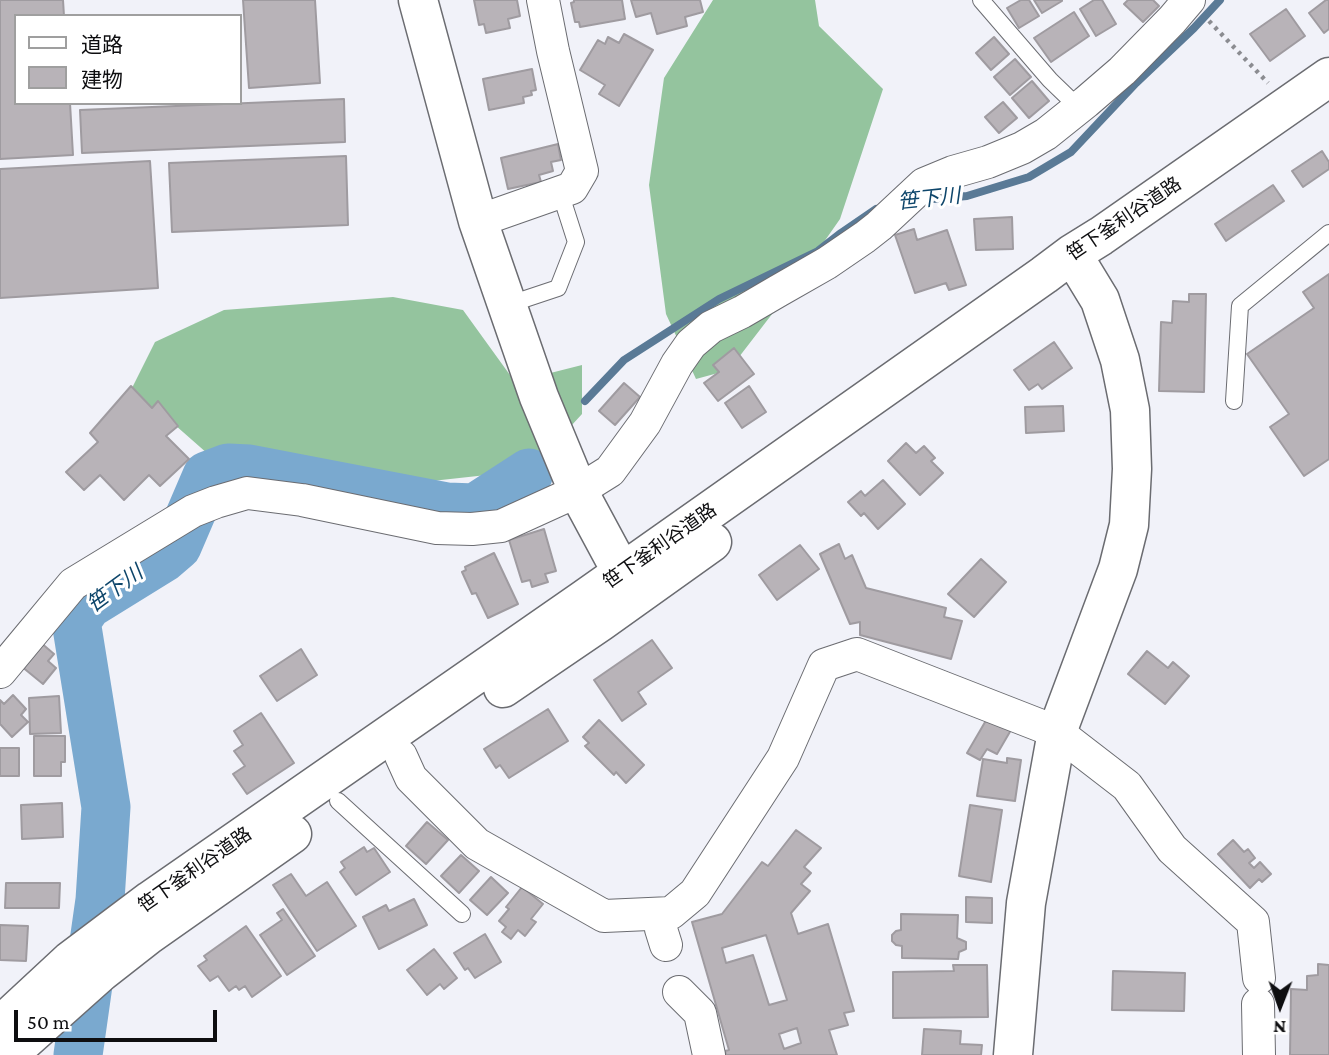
<!DOCTYPE html>
<meta charset="utf-8">
<style>
body{margin:0}
#map{position:relative;width:1329px;height:1055px;overflow:hidden;background:#f1f2f9;font-family:"Crimson Pro","Noto Sans JP",serif}
canvas{display:block}
.legend{position:absolute;left:14px;top:14px;width:228px;height:91px;box-sizing:border-box;background:#fff;border:2px solid #9f9f9f;margin:0;padding:9px 12px;list-style:none;font-size:21px;color:#0e0e10}
.legend li{display:flex;align-items:center;gap:14px;height:35px}
.legend b{width:35px;border:2px solid #9f9f9f}
.north{position:absolute;left:1245px;top:971px;width:70px;height:70px;-webkit-text-stroke:5px #fff;paint-order:stroke;rotate:181deg;font-size:19px;font-weight:700;line-height:28px;text-align:center;color:#0e0e10}
.north::after{content:'';display:block;margin:auto;width:24px;height:32px;background:#0e0e10;clip-path:polygon(50% 0,100% 100%,50% 72%,0 100%)}
.scale{position:absolute;left:14px;top:1010px;width:203px;height:32px;box-sizing:border-box;border:4px solid #0e0e10;border-top:0;padding-left:9px;font-size:21px;line-height:24px;white-space:nowrap;color:#0e0e10;-webkit-text-stroke:5px #fff;paint-order:stroke}
</style>
<div id="map">
<canvas width="1329" height="1055"></canvas>
<ul class="legend">
<li><b style="height:9px;background:#fff"></b>道路</li>
<li><b style="height:19px;background:#b8b3b8"></b>建物</li>
</ul>
<div class="north">N</div>
<div class="scale">50 m</div>
</div>
<script>
const ctx = document.querySelector('canvas').getContext('2d');
ctx.lineJoin = 'round';
function fill(path, color) { ctx.fillStyle = color; ctx.fill(path, 'evenodd'); }
function strokePath(path, color, width, dash) { ctx.strokeStyle = color; ctx.lineWidth = width; ctx.lineCap = dash ? 'butt' : 'round'; ctx.setLineDash(dash || []); ctx.stroke(path); }
function label(font, color, halo, rows, align = 'center') {
  ctx.font = font + ' "Crimson Pro","Noto Sans JP",serif'; ctx.lineWidth = 6; ctx.setLineDash([]); ctx.textBaseline = 'middle'; ctx.strokeStyle = halo; ctx.fillStyle = color; for (const [text, x, y, turn = 0] of rows) {
    ctx.save(); ctx.translate(x, y); ctx.rotate((+turn || 0) * Math.PI / 180); ctx.textAlign = isNaN(turn) ? turn : align; if (halo) ctx.strokeText(text, 0, 0); ctx.fillText(text, 0, 0); ctx.restore();
  }
}
fill(new Path2D(`
 M713,0H815L819,26L883,89L840,219L789,292L729,370L696,379L666,314L649,185L664,78Z
 M393,297L463,310L515,382L582,365V414L571,426L514,472L432,481L331,505L233,476L175,425L126,400L155,342L224,310Z`), '#94c49e');
strokePath(new Path2D(`
 M922,200L967,196L1029,177L1071,152L1136,83L1194,28L1220,0
 M585,401L624,360L719,299L818,251L841,233L876,209`), '#5a7a96', 8);
strokePath(new Path2D(`
 M78,1055L100,900L106,807L76,621L87,605L163,558L177,546L207,476L228,468L249,469L447,507L475,508L529,473`), '#7aa9cf', 49);
const building = new Path2D(`
 M0,0H63L64,16H16V103H70L73,155L0,159Z
 M243,0H315L320,83L249,88Z
 M474,0H517L520,16L508,19L510,28L486,33L484,24L479,25Z
 M574,0H622L625,19L580,27L579,22H575L571,3L574,2Z
 M631,0H700L703,12L685,17L687,26L657,34L651,13L636,17Z
 M1021,0H1029L1039,16L1019,28L1007,8Z
 M1034,0H1062V1L1042,13Z
 M1094,0H1102L1116,24L1096,36L1080,9Z
 M1128,0H1153L1159,6L1143,22L1124,4Z
 M1326,0H1329V29L1324,33L1309,13Z
 M1286,9L1305,36L1270,61L1250,34Z
 M1074,12L1089,36L1051,62L1034,38Z
 M624,34L653,50L619,106L599,94L605,85L580,70L598,40L605,44L608,37L619,43Z
 M994,37L1009,54L991,70L976,53Z
 M1015,59L1031,77L1010,95L994,77Z
 M532,69L536,90L531,91L532,95L523,97L524,103L489,110L483,79Z
 M1032,81L1049,101L1029,118L1012,98Z
 M344,99L345,142L82,153L80,110Z
 M1003,102L1017,118L999,133L985,117Z
 M558,144L561,160L551,162L553,171L539,175L541,182L508,189L501,158Z
 M1322,151L1329,162V169L1303,187L1292,171Z
 M346,156L348,225L172,232L169,163Z
 M150,161L158,288L0,298V169Z
 M1273,185L1284,201L1226,241L1215,224Z
 M1012,217L1013,249L976,250L974,219Z
 M914,229L917,240L947,230L966,285L949,290L946,283L915,293L895,235Z
 M1329,274V459L1304,476L1270,427L1289,414L1247,354L1314,308L1303,292Z
 M1189,294H1206L1204,392L1159,391L1161,322L1172,323L1173,301L1189,302Z
 M1054,342L1072,368L1042,389L1038,384L1029,390L1014,370Z
 M734,348L754,374L718,401L704,383L719,372L713,365Z
 M624,383L640,397L615,425L599,411Z
 M131,386L152,408L158,401L178,426L166,436L189,459L160,486L149,475L124,500L100,475L84,490L66,472L98,442L90,433Z
 M749,386L766,412L742,428L725,403Z
 M1063,406L1064,431L1026,433L1025,407Z
 M906,443L916,453L924,446L935,458L931,461L943,473L920,495L888,461Z
 M883,480L905,504L878,529L864,513L861,516L848,502L861,491L865,496Z
 M544,529L556,571L545,574L548,582L532,587L530,580L522,582L509,540Z
 M839,544L845,559L852,555L866,588L946,608L944,617L962,621L951,659L860,635V622L850,624L820,554Z
 M800,545L819,569L777,600L759,575Z
 M494,553L518,604L488,618L476,593L472,594L462,572L466,570L465,567Z
 M981,559L1006,582L974,617L948,594Z
 M652,640L672,668L638,692L646,704L622,721L594,680Z
 M40,642L54,654L48,661L56,668L43,684L21,666Z
 M301,649L317,675L277,701L260,676Z
 M1147,651L1168,668L1173,662L1189,676L1165,704L1128,674Z
 M13,695L26,709L21,715L28,722L12,737L0,724V700L4,704Z
 M59,696L61,733L30,734L29,698Z
 M548,709L568,741L509,778L500,765L496,768L484,749Z
 M261,713L294,763L247,794L233,774L245,766L234,751L243,745L234,731Z
 M988,717L1011,730L997,754L987,749L980,760L967,753Z
 M599,720L644,765L626,783L616,772L614,775L585,746L589,743L583,737Z
 M34,736H65V762H61V776H34Z
 M0,748H19V776H0Z
 M1007,758L1021,760L1015,801L977,796L983,759L1007,763Z
 M62,803L63,837L22,839L21,805Z
 M970,805L1002,810L991,882L959,876Z
 M427,822L448,840L426,864L406,846Z
 M796,830L821,848L804,867L811,873L801,884L810,891L791,913L798,934L828,924L854,1011L844,1013L848,1025L829,1030L837,1055H726L725,1051L729,1050L692,922L722,914L762,862L768,866ZM766,935L787,1000L769,1005L753,955L726,963L722,948ZM797,1028L801,1043L784,1049L779,1034Z
 M1233,840L1244,852L1248,849L1255,858L1249,863L1254,868L1260,862L1271,874L1262,882L1259,879L1250,888L1218,854Z
 M364,847L367,852L374,848L390,872L356,895L340,872L345,868L341,862Z
 M461,855L479,871L459,893L441,876Z
 M291,874L306,896L327,882L356,926L317,951L273,885Z
 M491,877L508,893L487,915L470,900Z
 M6,883H60L59,908H5Z
 M522,887L543,904L531,919L536,922L525,936L518,930L511,939L502,932L506,927L499,921L509,909L506,907Z
 M966,897L992,898V923L966,922Z
 M414,899L427,925L379,949L363,917L386,905L389,911Z
 M283,909L315,956L287,975L260,935L282,920L277,913Z
 M901,914L958,915L957,938L966,942V949L959,952L958,959L902,958V946L896,945L892,941V935L896,931L901,930Z
 M0,925L28,926L26,961L0,960Z
 M246,926L281,976L252,997L245,986L239,990L236,986L229,991L218,976L210,981L198,966L207,960L204,956Z
 M485,934L501,962L475,978L468,968L465,970L454,953Z
 M434,949L457,978L444,989L440,984L427,995L407,970Z
 M1318,964L1329,965V1055H1290L1291,989L1307,990V976L1318,975Z
 M953,965H987L988,1017L893,1018V972L954,971Z
 M1113,971L1185,973L1184,1011L1112,1010Z
 M924,1029L961,1031L960,1044L982,1045L981,1055H922Z`);
fill(building, '#b8b3b8');
strokePath(building, '#9f9ba0', 2);
const lane = new Path2D(`
 M981,0L1050,80L1079,108
 M507,305L558,288L576,242L560,192
 M1234,401L1240,306L1329,233
 M338,801L462,914`);
const street = new Path2D(`
 M478,221L572,188L582,171L553,51L543,0
 M0,672L73,584L193,511L216,502L247,493L302,500L437,528L472,529L501,526L578,491L610,471L645,423L677,364L691,344L711,327L742,312L778,291L827,263L865,237L879,226L924,184L953,172L988,162L1022,148L1046,134L1086,102L1122,71L1172,20L1189,0
 M401,756L411,778L477,844L604,916L671,913L695,893L783,758L824,665L857,654L1057,732L1127,786L1172,849L1253,922L1259,978
 M661,929L666,945
 M679,992L700,1013L709,1055
 M1258,1004L1259,1055`);
const secondary = new Path2D(`
 M418,0L478,221L539,397L578,491L634,595
 M503,688L600,622L712,542
 M0,1026L70,961L151,900L583,600L1044,275L1072,254L1101,236L1329,77
 M8,1055L101,972L147,936L292,834
 M1013,1055L1026,903L1057,732L1118,569L1129,525L1132,469L1130,410L1120,360L1100,300L1072,254`);
strokePath(lane, '#6b6c71', 18);
strokePath(street, '#6b6c71', 34);
strokePath(secondary, '#6b6c71', 41);
strokePath(new Path2D(`
 M1209,21L1268,83`), '#8b8c91', 4.5, [3.5, 5]);
strokePath(lane, '#fff', 16);
strokePath(street, '#fff', 32);
strokePath(secondary, '#fff', 38);
label('19px', '#0e0e10', '#fff', [
 ["笹下釜利谷道路",1124,219,-34],
 ["笹下釜利谷道路",660,546,-35],
 ["笹下釜利谷道路",195,870,-35]
]);
label('italic 21px', '#0e466b', '#fff', [
 ["笹下川",929,199,-6],
 ["笹下川",115,589,-36]
]);
</script>
